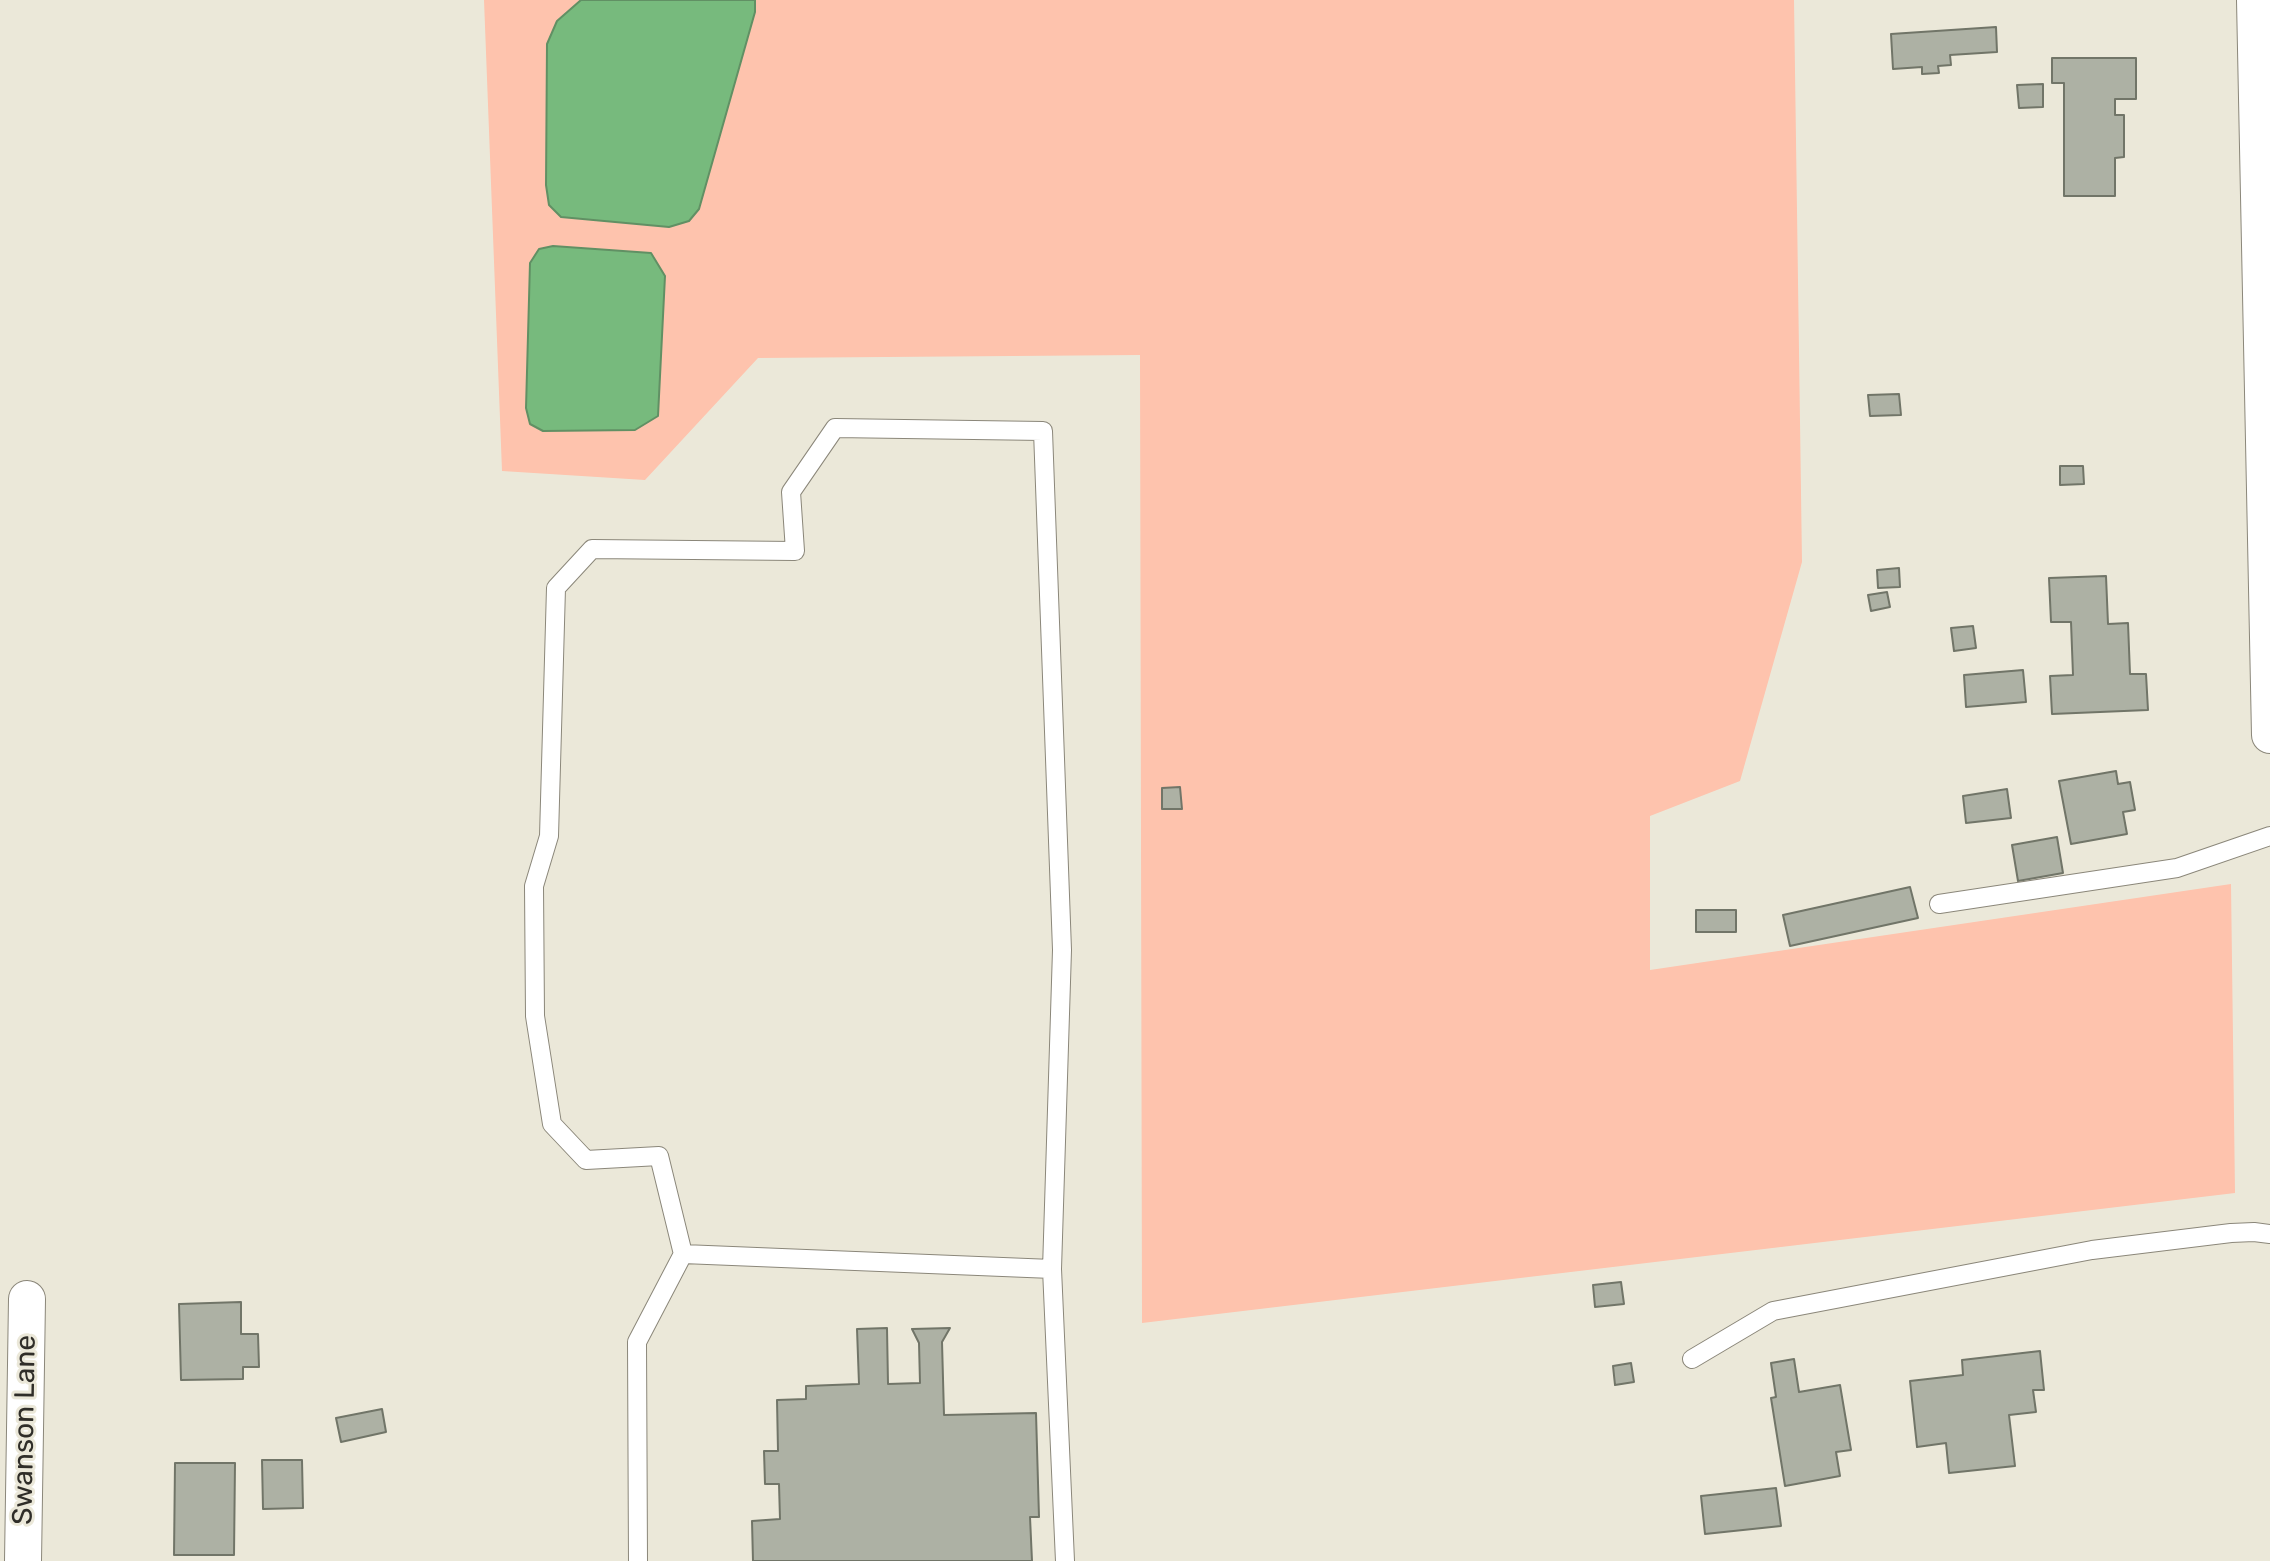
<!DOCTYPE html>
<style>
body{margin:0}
canvas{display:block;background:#ebe8d9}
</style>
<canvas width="2270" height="1561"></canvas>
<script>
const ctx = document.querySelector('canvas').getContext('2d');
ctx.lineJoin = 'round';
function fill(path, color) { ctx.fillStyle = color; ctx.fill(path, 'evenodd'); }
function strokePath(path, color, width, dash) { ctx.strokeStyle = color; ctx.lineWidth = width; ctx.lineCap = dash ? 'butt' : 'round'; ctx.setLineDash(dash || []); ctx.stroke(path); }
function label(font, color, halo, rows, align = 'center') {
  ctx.font = font + ' Rubik,sans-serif'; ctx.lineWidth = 6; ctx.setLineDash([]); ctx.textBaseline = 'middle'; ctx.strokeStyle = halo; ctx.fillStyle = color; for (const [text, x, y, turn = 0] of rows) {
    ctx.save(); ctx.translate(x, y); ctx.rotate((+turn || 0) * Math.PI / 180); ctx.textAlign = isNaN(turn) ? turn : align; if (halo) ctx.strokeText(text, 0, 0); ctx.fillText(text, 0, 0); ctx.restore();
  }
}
fill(new Path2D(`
 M484,0H1794L1802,562L1740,781L1650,816V970L2231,884L2235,1193L1142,1323L1140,355L758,358L645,480L502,471Z`), '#fec3ad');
const water = new Path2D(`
 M581,0H755V12L699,209L689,221L669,227L561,217L549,205L546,185L547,44L557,21Z
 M553,246L651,253L665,276L658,416L635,430L543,431L530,424L526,408L530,263L539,249Z`);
fill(water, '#77ba7d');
strokePath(water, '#619064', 2);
const building = new Path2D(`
 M1996,27L1997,52L1950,55L1951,65L1938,66L1939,73L1922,74V67L1893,69L1891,34Z
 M2052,58H2136V99H2115V115H2124V157L2115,158V196H2064V83H2052Z
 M2043,84V107L2019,108L2017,85Z
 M1899,394L1901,415L1870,416L1868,395Z
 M2060,466H2083L2084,484L2060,485Z
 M1899,568L1900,587L1878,588L1877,570Z
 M2106,576L2108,624L2128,623L2130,674H2146L2148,710L2052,714L2050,676L2073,675L2071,622H2051L2049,578Z
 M1887,592L1890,607L1871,611L1868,595Z
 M1973,626L1976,648L1954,651L1951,628Z
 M2023,670L2026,702L1966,707L1964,675Z
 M2116,771L2118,784L2130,782L2135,810L2123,812L2127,834L2071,844L2059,781Z
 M1180,787L1182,809H1162V788Z
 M2007,789L2011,818L1966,823L1963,796Z
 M2057,837L2063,873L2018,881L2012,845Z
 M1910,887L1918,918L1790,946L1783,915Z
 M1696,910H1736V932H1696Z
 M1621,1282L1624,1304L1595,1307L1593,1285Z
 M241,1302V1334H258L259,1367H243V1379L181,1380L179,1304Z
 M887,1328L888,1384L920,1383L919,1343L912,1329L950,1328L942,1342L944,1415L1036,1413L1039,1517H1030L1032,1561H753L752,1521L780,1519L779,1484H765L764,1451H778L777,1400L806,1399V1386L859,1384L857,1329Z
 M2040,1351L2044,1390H2033L2036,1412L2009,1415L2015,1466L1949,1473L1946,1443L1917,1447L1910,1381L1963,1375L1962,1360Z
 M1794,1359L1799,1392L1840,1385L1851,1450L1836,1452L1840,1476L1785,1486L1771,1398L1776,1397L1771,1363Z
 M1631,1363L1634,1382L1615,1385L1613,1366Z
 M382,1409L386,1432L341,1442L336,1418Z
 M262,1460H302L303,1508L263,1509Z
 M175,1463H235L234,1555H174Z
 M1776,1488L1781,1526L1705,1534L1701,1496Z`);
fill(building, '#adb1a4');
strokePath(building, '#717568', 2);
const service = new Path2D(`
 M1939,904L2177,868L2270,836
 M683,1254L659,1156L586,1160L552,1124L535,1016L534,886L549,836L556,588L592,549L795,551L791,492L835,428L1043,431L1062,950L1052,1269
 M1692,1359L1773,1311L2092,1250L2231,1233L2254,1232L2270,1234
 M638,1561L637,1342L683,1254L1052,1269L1065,1561`);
const minor = new Path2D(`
 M2255,0L2270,735
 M23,1561L27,1299`);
strokePath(service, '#8b877a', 20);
strokePath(minor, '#8b877a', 38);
strokePath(service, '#fff', 18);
strokePath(minor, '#fff', 36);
label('28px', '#2f2d28', '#ebe8d9', [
 ["Swanson Lane",25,1430,-89]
]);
</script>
